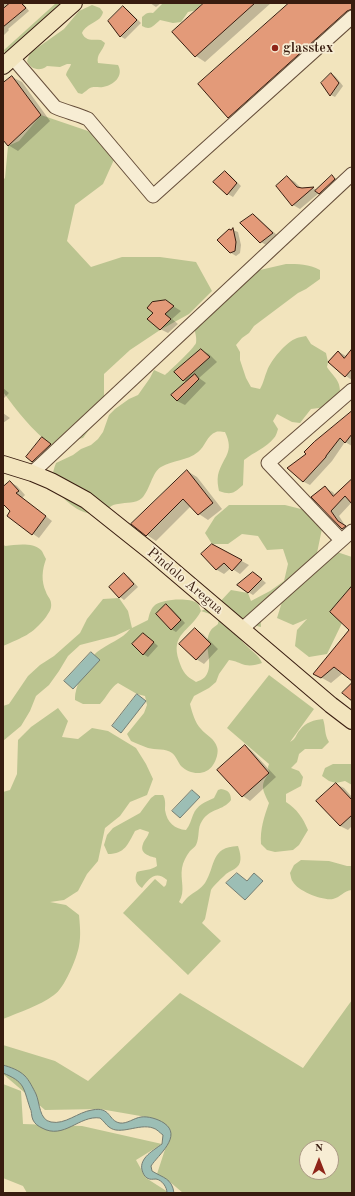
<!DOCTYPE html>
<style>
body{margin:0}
#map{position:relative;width:355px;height:1196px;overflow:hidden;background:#f2e4bd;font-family:"Old Standard TT",serif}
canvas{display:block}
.frame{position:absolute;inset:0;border:4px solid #381c0f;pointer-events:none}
.north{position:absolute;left:299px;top:1140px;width:40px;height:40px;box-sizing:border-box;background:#f7edd4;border:1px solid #ab9985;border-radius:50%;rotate:0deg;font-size:11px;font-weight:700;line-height:16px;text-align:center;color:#381c0f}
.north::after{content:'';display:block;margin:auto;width:14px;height:18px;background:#8f2418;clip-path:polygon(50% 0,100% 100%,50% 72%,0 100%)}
</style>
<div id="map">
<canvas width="355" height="1196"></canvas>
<div class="frame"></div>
<div class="north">N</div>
</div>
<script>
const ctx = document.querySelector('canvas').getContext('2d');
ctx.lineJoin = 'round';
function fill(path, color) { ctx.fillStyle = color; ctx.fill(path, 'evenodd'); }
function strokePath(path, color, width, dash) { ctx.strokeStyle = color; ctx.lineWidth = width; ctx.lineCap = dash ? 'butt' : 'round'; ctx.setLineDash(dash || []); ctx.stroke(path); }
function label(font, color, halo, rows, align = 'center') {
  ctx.font = font + ' "Old Standard TT",serif'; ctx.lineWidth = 3.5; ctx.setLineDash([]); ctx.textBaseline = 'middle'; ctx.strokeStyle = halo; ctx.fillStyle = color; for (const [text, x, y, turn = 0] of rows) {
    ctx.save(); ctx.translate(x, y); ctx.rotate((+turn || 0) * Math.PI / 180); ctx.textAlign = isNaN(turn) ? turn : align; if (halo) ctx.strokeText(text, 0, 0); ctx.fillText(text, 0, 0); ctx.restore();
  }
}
fill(new Path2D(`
 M56,3H62L6,53H5L4,50Z
 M163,3H202L197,10L188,12L181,22L173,23L160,20C154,25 151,31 142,26V17C146,13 148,12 153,13Z
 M92,5L100,8L103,12C101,23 87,22 82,33C86,42 93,39 101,40L105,43C103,51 96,54 98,63L118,65C124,76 114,85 103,87C99,88 94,86 90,88C88,89 85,92 82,94L78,93L66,75C67,70 70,68 71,64H67L60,67L47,66C40,72 30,69 27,61L30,53L64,29L79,11Z
 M41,115L88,131L117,153L103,184L75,205L67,241L91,267L122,257H160L196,262L212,291L189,314L160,330L130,350L104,374V409L83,438L51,445C32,430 17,411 3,392V180L5,178L8,146L19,141Z
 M286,264C298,264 309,264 320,270V279L306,289L298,293L254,326L249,333L242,338L236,345L240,352V360L246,378L251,387L260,389C264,382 264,378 267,371C271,360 286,342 297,338C299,337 303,337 306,336L311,344L326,353L328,362L327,367C335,379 341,380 340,396L327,407L311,409L300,423L292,422L277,414L273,421L278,429C277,432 276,436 274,438C266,448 254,452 244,460L243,485C233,494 231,495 219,491C218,486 217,481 218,475C223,456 235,453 225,432C223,432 218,431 216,432C207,435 205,447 198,452C187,461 173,460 161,467C152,472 150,490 142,498C135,504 127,502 118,504C116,504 112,505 110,507C107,508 105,511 103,512C87,519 69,505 60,494C51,483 51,476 56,463L73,455L81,449L91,445L98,439L103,432L109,415L115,409L129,399L138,395L150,378L154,370L165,375C171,370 194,348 196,343C197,338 195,332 194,327L243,277L260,270Z
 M229,505H285L305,510L324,519L317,553L334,551L352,557V610L342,623L327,654L309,657L295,646L297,630L307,619L293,625L277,618L282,602L288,598L260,610L261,627L245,623L234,630C238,636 242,642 247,646C253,653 258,654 262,663C256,665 251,666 245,665C238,663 237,661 229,660L219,674L216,682L209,688L194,696L190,704C192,712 195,723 201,729C206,735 215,739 217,747C219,752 216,761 213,765C206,776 190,775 181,766C178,762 176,756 172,753C166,748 155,750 148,748C142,746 136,743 131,741L127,734L144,713L147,705L145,696L137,694L118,683C110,688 107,697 100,704H83L75,700C75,697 75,694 76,691C78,681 89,659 97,652C107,644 123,639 130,629L115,636L80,645L68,656L59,671L49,685L36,696L30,711L21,726L3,741V706L9,704L28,676L40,665L54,656L80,633L87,619L103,599L119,598L128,611L132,628L148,620C149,616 150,610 154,606C160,599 189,597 197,603C199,604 200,608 201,611L218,604L231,590L248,593L251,601L270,591L284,581L288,564L283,549L267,550L258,536L242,534L228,544H212L205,533L215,517ZM201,611L219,617L218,624C216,626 212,628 211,630C201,645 216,664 205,677C203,679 199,681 196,682C186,676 183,673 179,661C170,633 190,632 201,611Z
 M3,544L5,546C16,545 32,542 41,550C43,552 44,556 46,559C42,570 41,581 46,592C47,596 51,599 51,603C52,609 49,612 46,617C32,635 23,637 3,646Z
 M269,675L314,709L290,742C297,738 295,735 300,730C306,722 314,720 323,719C326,728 324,734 329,742L322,749H305L299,754L297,762L291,768L299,771L303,777L301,786L286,794V802C297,809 303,818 308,830L299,845L293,850L275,852L267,850L261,844C260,829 264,817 269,803C262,789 260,785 269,773L268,767L269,764L227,728Z
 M58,708L68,721L62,737L78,739L92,728L108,731L136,748L146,764L153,779L147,795L130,802L120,816L105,828L98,861L87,874L78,891L64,900L50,902L66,905L79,915C80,926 81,936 79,946C77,958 64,989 54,995C39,1006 20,1012 3,1019V792L10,790L17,774L18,740L31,727Z
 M333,764H352V785L345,781L336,783L329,781L322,776L325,768Z
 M221,789C228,790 231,793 231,800C223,811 210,808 202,821C197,828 200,837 196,845C195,847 192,849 190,851C186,856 183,862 182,868C180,880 186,891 179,902L182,904C184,901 186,899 188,897C194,892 201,889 205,883C216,866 210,847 238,846C240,852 243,862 237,867C234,870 230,871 226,874C223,877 213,886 211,890L205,919L202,923L221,941L188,975L123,913L155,879L164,887L166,885L167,880C156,870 149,878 142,888C136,884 134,879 137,872C143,870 152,870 157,866L156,858C150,856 139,854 143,844C144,840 148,837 149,832L140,829L135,831C128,844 125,854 108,854L104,845L107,835L113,828L140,813L151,798L155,795H163C166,800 165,805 165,810C167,823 175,829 186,830C190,825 191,820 193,815C197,805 205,802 214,798L218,790Z
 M301,860L329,861L347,866H352V890C343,891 341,897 333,899C323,901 298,891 293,882C291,880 291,876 290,873L294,865Z
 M180,993L303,1068L352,1000V1193H183L170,1182L157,1174L171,1131L152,1118L100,1109L45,1110L3,1074V1045L55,1061L88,1081ZM307,1148H331V1172H307Z
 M3,1084L21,1091L23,1124L82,1126L162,1144L136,1160L146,1178L168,1192L167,1193H27L23,1186L3,1178Z`), '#bbc490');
const water = new Path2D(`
 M91,652L100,660L73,689L64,681Z
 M137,694L146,701L121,733L112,726Z
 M192,790L200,797L180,818L172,811Z
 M237,873L247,881L254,873L263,881L245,900L226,883Z
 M3,1065C10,1067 19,1070 25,1076C29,1080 33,1088 36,1094C40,1103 39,1120 51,1122C65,1125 78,1112 92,1110C111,1106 108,1121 120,1123C127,1124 134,1118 141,1117C148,1116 158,1119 164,1123C183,1136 158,1155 151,1166L152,1171C163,1178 172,1178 174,1193H167C167,1187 162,1180 156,1179C153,1179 150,1180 147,1178C144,1176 143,1173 142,1170C139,1158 154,1150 162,1144L163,1135C160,1133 157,1129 153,1128C139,1123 120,1136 109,1127C106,1125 104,1121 100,1118C79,1115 64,1140 42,1128C38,1126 35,1124 33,1120C31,1116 32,1111 30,1108C23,1087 25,1082 3,1073Z`);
fill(water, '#9cbeb5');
strokePath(water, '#747d73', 1);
fill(new Path2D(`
 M3,3H23L29,11L8,29L9,30L4,35L3,34Z
 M150,3H161L156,7Z
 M206,3H271L205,62L196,56Z
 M290,3H352V21L239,123L229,117Z
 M123,7L128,10L141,23L125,39L120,36Z
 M332,74L336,77L343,86L335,97L331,95Z
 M12,77L22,82L50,121L18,151L8,145L3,139V85Z
 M225,173L230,175L241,186L233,197L228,194L215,182Z
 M287,177L295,182L302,189L313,188L317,190L332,177L337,179L324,196L319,193L300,209L293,205Z
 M253,215L258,218L278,236L266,245L261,242Z
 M233,230L238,232L241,245L240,253L236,256L231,253V231Z
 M173,306L181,311L172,319L178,324L168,333L160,329L148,319Z
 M201,350L209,354L217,362L199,378L206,383L185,405L177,401L172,395L187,382L184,380Z
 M352,351V380L346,376L339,352L346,356Z
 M3,388L9,393L3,399Z
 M352,412V446L345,442L332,461L310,485L304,482L289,468L307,454Z
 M3,413L10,418L3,423Z
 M47,441L55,448L38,464L33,461Z
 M187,471L197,477L222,509L208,520L199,514L191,506L156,541L147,535Z
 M352,480V502L339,516L346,527L352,531L350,533L343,529L313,497L325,488L333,492L335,495Z
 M10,482L17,486L25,495L22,498L52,521L39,538L33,534L3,502V488Z
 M212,545L249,565L240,574L231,568L224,574L217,570L203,554Z
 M124,574L129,577L138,587L124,600L120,597Z
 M258,576L266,583L253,595L248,592Z
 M352,592V680L343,673L331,683L315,674L351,630Z
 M166,605L171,608L185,623L176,632L171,629Z
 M196,629L203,634L218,649L204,664L196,659Z
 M143,634L148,637L158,646L148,657L143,654Z
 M245,746L252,751L276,777L250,801L243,796L219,770Z
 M336,784L344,788L352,797V826L348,830L340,826Z`), '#0003');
const building = new Path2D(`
 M10,3H21L26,8L3,27V9Z
 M204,3H255L195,57L172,32Z
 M289,3H352V9L347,11L228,118L198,84Z
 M123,6L137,20L120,37L108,21Z
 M331,73L339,83L330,96L321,83Z
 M12,76L41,115L8,146L3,140V83Z
 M225,171L237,183L227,195L213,182Z
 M332,175L335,179L319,194L315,191Z
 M287,176L297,187L302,188L314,187L292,206L276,186Z
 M253,214L273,233L260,243L240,223Z
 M233,228L236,242L235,251L230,253L217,240L229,229L231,230Z
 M166,300L174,306L165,314L171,319L160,330L147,319L153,313L147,308L152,302Z
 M201,349L210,357L183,381L174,372Z
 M352,349V369L345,377L328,362L338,351L344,358Z
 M195,374L199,379L177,401L171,395Z
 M352,411V434L345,443L340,438L326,456V457L303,482L287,468L306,454L304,452L314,442Z
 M42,437L51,444L32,462L26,457Z
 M187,470L213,503L198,515L183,499L146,536L131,524Z
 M352,479V504L345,496L331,511L338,521L346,526L342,529L311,497L325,486L333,496Z
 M10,481L19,491L16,493L46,516L32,535L7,516L10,511L3,504V487Z
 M212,544L242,560L232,571L224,563L216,570L201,554Z
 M253,572L262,579L248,593L237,585Z
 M124,573L134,584L119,598L109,587Z
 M352,586V681L334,667L321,678L313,674L349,630L330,612Z
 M166,604L181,620L171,630L156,614Z
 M195,628L211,644L196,660L179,644Z
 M143,633L154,642L143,655L132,644Z
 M352,683V701L342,693Z
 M245,745L269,773L242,797L217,770Z
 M336,783L352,800V815L340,826L316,801Z`);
fill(building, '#e39a79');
strokePath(building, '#381c0f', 1);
const minor = new Path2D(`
 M13,58L55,107C66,112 77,114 88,119L153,196L352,17
 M32,473L352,174
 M341,540L268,463L352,390
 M242,629L352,531`);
const major = new Path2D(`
 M3,66L74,3
 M3,464L32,473L51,481L86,500L150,551L331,705L352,721`);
strokePath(minor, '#664e3a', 15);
strokePath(major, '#381c0f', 18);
strokePath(minor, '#f7edd4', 13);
strokePath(major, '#f2e4bd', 16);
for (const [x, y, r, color] of [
 [275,48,4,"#8f2418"]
]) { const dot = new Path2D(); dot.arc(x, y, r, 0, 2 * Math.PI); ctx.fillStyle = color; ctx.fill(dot); strokePath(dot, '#f7edd4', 1.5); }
label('bold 14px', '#381c0f', '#f7edd4', [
 ["glasstex",283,48]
], 'left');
label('14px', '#381c0f', '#f7edd4', [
 ["Pindolo Aregua",185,581,40]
]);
</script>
